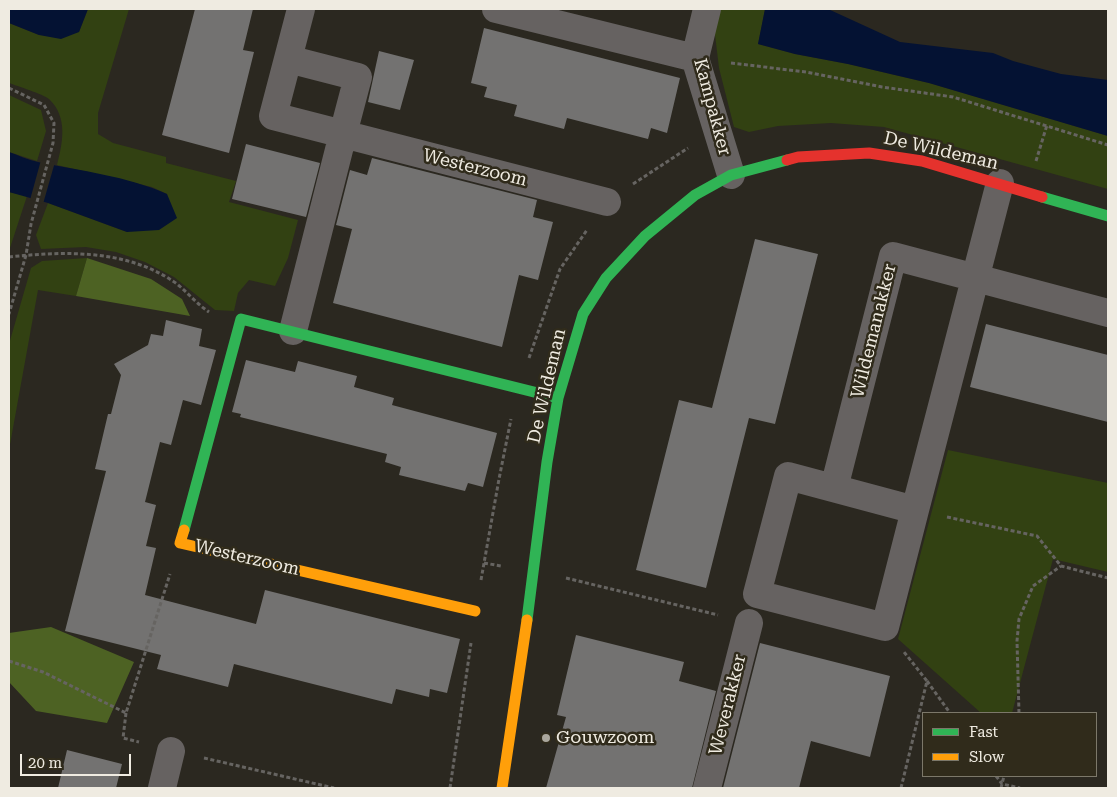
<!DOCTYPE html>
<style>
body{margin:0}
#map{position:relative;width:1117px;height:797px;overflow:hidden;background:#2b2820;font-family:"Roboto Serif",serif}
canvas{display:block}
.frame{position:absolute;inset:0;border:10px solid #efebe1;pointer-events:none}
.legend{position:absolute;left:922px;top:712px;width:175px;height:65px;box-sizing:border-box;background:#302b1b;border:1px solid #7c786a;margin:0;padding:6px 9px;list-style:none;font-size:15px;color:#efebe1}
.legend li{display:flex;align-items:center;gap:10px;height:25px}
.legend b{width:25px;border:1px solid #7c786a}
.scale{position:absolute;left:20px;top:754px;width:111px;height:22px;box-sizing:border-box;border:2px solid #efebe1;border-top:0;padding-left:6px;font-size:15px;line-height:18px;white-space:nowrap;color:#efebe1;-webkit-text-stroke:4px #302b1b;paint-order:stroke}
</style>
<div id="map">
<canvas width="1117" height="797"></canvas>
<div class="frame"></div>
<ul class="legend">
<li><b style="height:6px;background:#30b455"></b>Fast</li>
<li><b style="height:6px;background:#ff9f0a"></b>Slow</li>
</ul>
<div class="scale">20 m</div>
</div>
<script>
const ctx = document.querySelector('canvas').getContext('2d');
ctx.lineJoin = 'round';
function fill(path, color) { ctx.fillStyle = color; ctx.fill(path, 'evenodd'); }
function strokePath(path, color, width, dash) { ctx.strokeStyle = color; ctx.lineWidth = width; ctx.lineCap = dash ? 'butt' : 'round'; ctx.setLineDash(dash || []); ctx.stroke(path); }
function label(font, color, halo, rows, align = 'center') {
  ctx.font = font + ' "Roboto Serif",serif'; ctx.lineWidth = 5; ctx.setLineDash([]); ctx.textBaseline = 'middle'; ctx.strokeStyle = halo; ctx.fillStyle = color; for (const [text, x, y, turn = 0] of rows) {
    ctx.save(); ctx.translate(x, y); ctx.rotate((+turn || 0) * Math.PI / 180); ctx.textAlign = isNaN(turn) ? turn : align; if (halo) ctx.strokeText(text, 0, 0); ctx.fillText(text, 0, 0); ctx.restore();
  }
}
fill(new Path2D(`
 M88,9H129L98,113V134L113,143L166,157V163L236,181L229,202L298,220L288,258L275,286L249,280L238,293L234,311L215,310L174,277L145,262L116,252L86,247L41,249L36,235L48,203L127,232L167,194L152,187L57,165C63,142 68,117 49,99C43,94 17,86 9,83V23L39,35L79,32Z
 M718,9H765L758,44L795,54L848,64L929,83L1108,136V189L884,127L831,123L778,126L749,132L734,127L719,68L714,26Z
 M9,95L41,110L46,131L37,161L9,152Z
 M9,192L27,196L9,251Z
 M87,258L76,296L38,290L9,450V344L31,268L42,261Z
 M948,450L1108,483V572L1053,559L1012,713H981L898,639Z`), '#324112');
fill(new Path2D(`
 M87,258L151,279L182,299L190,316L76,296Z
 M51,627L134,662L107,723L36,711L9,682V633Z`), '#4d6223');
fill(new Path2D(`
 M9,9H88L79,32L61,39L39,35L9,23Z
 M765,9H828L900,42L993,53L1013,61L1061,74L1108,80V136L929,83L848,64L795,54L758,44Z
 M9,152C18,155 28,160 38,162C81,171 127,176 167,194L177,218L159,230L127,232L48,203L9,192Z`), '#041233');
fill(new Path2D(`
 M41,160L55,162L43,204L30,200Z`), '#2b2820');
fill(new Path2D(`
 M195,9H253L243,50L254,52L229,153L162,135Z
 M484,28L680,78L667,133L651,128L648,139L567,118L564,129L514,116L517,105L484,97L487,87L471,83Z
 M379,51L414,60L400,110L368,102Z
 M246,144L320,163L306,217L232,199Z
 M372,158L537,200L533,217L553,222L538,280L519,275L502,347L333,303L352,229L336,225L350,170L367,175Z
 M755,239L818,254L775,424L749,418L706,588L636,570L679,400L712,408Z
 M166,320L202,329L199,346L216,350L201,405L183,400L171,445L160,442L145,502L156,505L146,546L156,548L145,595L256,624L265,590L460,639L447,693L430,689L429,697L396,689L392,704L234,664L228,687L157,669L161,655L65,631L106,471L95,469L108,414H111L121,375L114,364L148,345L151,334L163,336Z
 M986,324L1108,355V422L970,387Z
 M246,360L295,372L298,361L357,376L354,387L394,398L392,405L497,433L483,487L468,483L465,491L399,475L401,467L385,462L387,454L240,417L241,414L232,412Z
 M576,635L684,662L679,681L716,691L692,788H546L566,717L557,715Z
 M760,643L890,676L870,757L811,741L799,788H723Z
 M67,750L122,764L116,788H58Z`), '#737271');
strokePath(new Path2D(`
 M731,63L806,72L882,87L953,97L1108,145
 M9,88L44,105L54,123L53,143L31,224L26,255L9,314
 M1036,161L1047,125
 M633,184L688,148
 M9,257C65,251 129,249 177,284C188,293 197,304 209,312
 M529,358L560,269L587,230
 M947,517L1037,536L1061,566L1108,578
 M484,563L501,566
 M566,578L718,615
 M481,580L499,479L511,419
 M9,661L43,672L126,713L170,574
 M927,681L950,713
 M126,713L123,738L139,742
 M1019,713L1017,641L1019,619L1033,586L1061,566
 M204,758L334,788
 M996,776L1002,784L1020,788
 M450,788L471,643
 M901,788L927,681L904,652
 M1001,788L1004,776`), '#666461', 3, [4, 2.5]);
strokePath(new Path2D(`
 M496,9L695,58
 M707,9L695,58L731,175
 M288,59L358,77L343,134L607,202
 M293,331L343,134L273,116L301,9
 M788,476L915,510L885,627L757,594Z
 M834,488L893,256L1108,313
 M915,510L1000,183
 M162,788L171,751
 M707,788L749,623`), '#666261', 28);
strokePath(new Path2D(`
 M1042,197L1108,216
 M184,530L241,319L558,398
 M527,620L547,462L558,398L583,314L606,278L645,236L695,195L731,175L787,160`), '#30b455', 11);
strokePath(new Path2D(`
 M184,530L180,543L475,611
 M502,788L527,620`), '#ff9f0a', 11);
strokePath(new Path2D(`
 M787,160L798,157L869,153L922,161L1042,197`), '#e5322d', 11);
for (const [x, y, r, color] of [
 [546,738,5,"#aaa79d"]
]) { const dot = new Path2D(); dot.arc(x, y, r, 0, 2 * Math.PI); ctx.fillStyle = color; ctx.fill(dot); strokePath(dot, '#302b1b', 2); }
label('18px', '#efebe1', '#302b1b', [
 ["Kampakker",712,107,75],
 ["De Wildeman",941,151,13],
 ["Westerzoom",475,168,14],
 ["Wildemanakker",874,331,-76],
 ["De Wildeman",547,386,-77],
 ["Westerzoom",247,558,13],
 ["Weverakker",728,705,-76]
]);
label('18px', '#efebe1', '#302b1b', [
 ["Gouwzoom",556,738]
], 'left');
</script>
